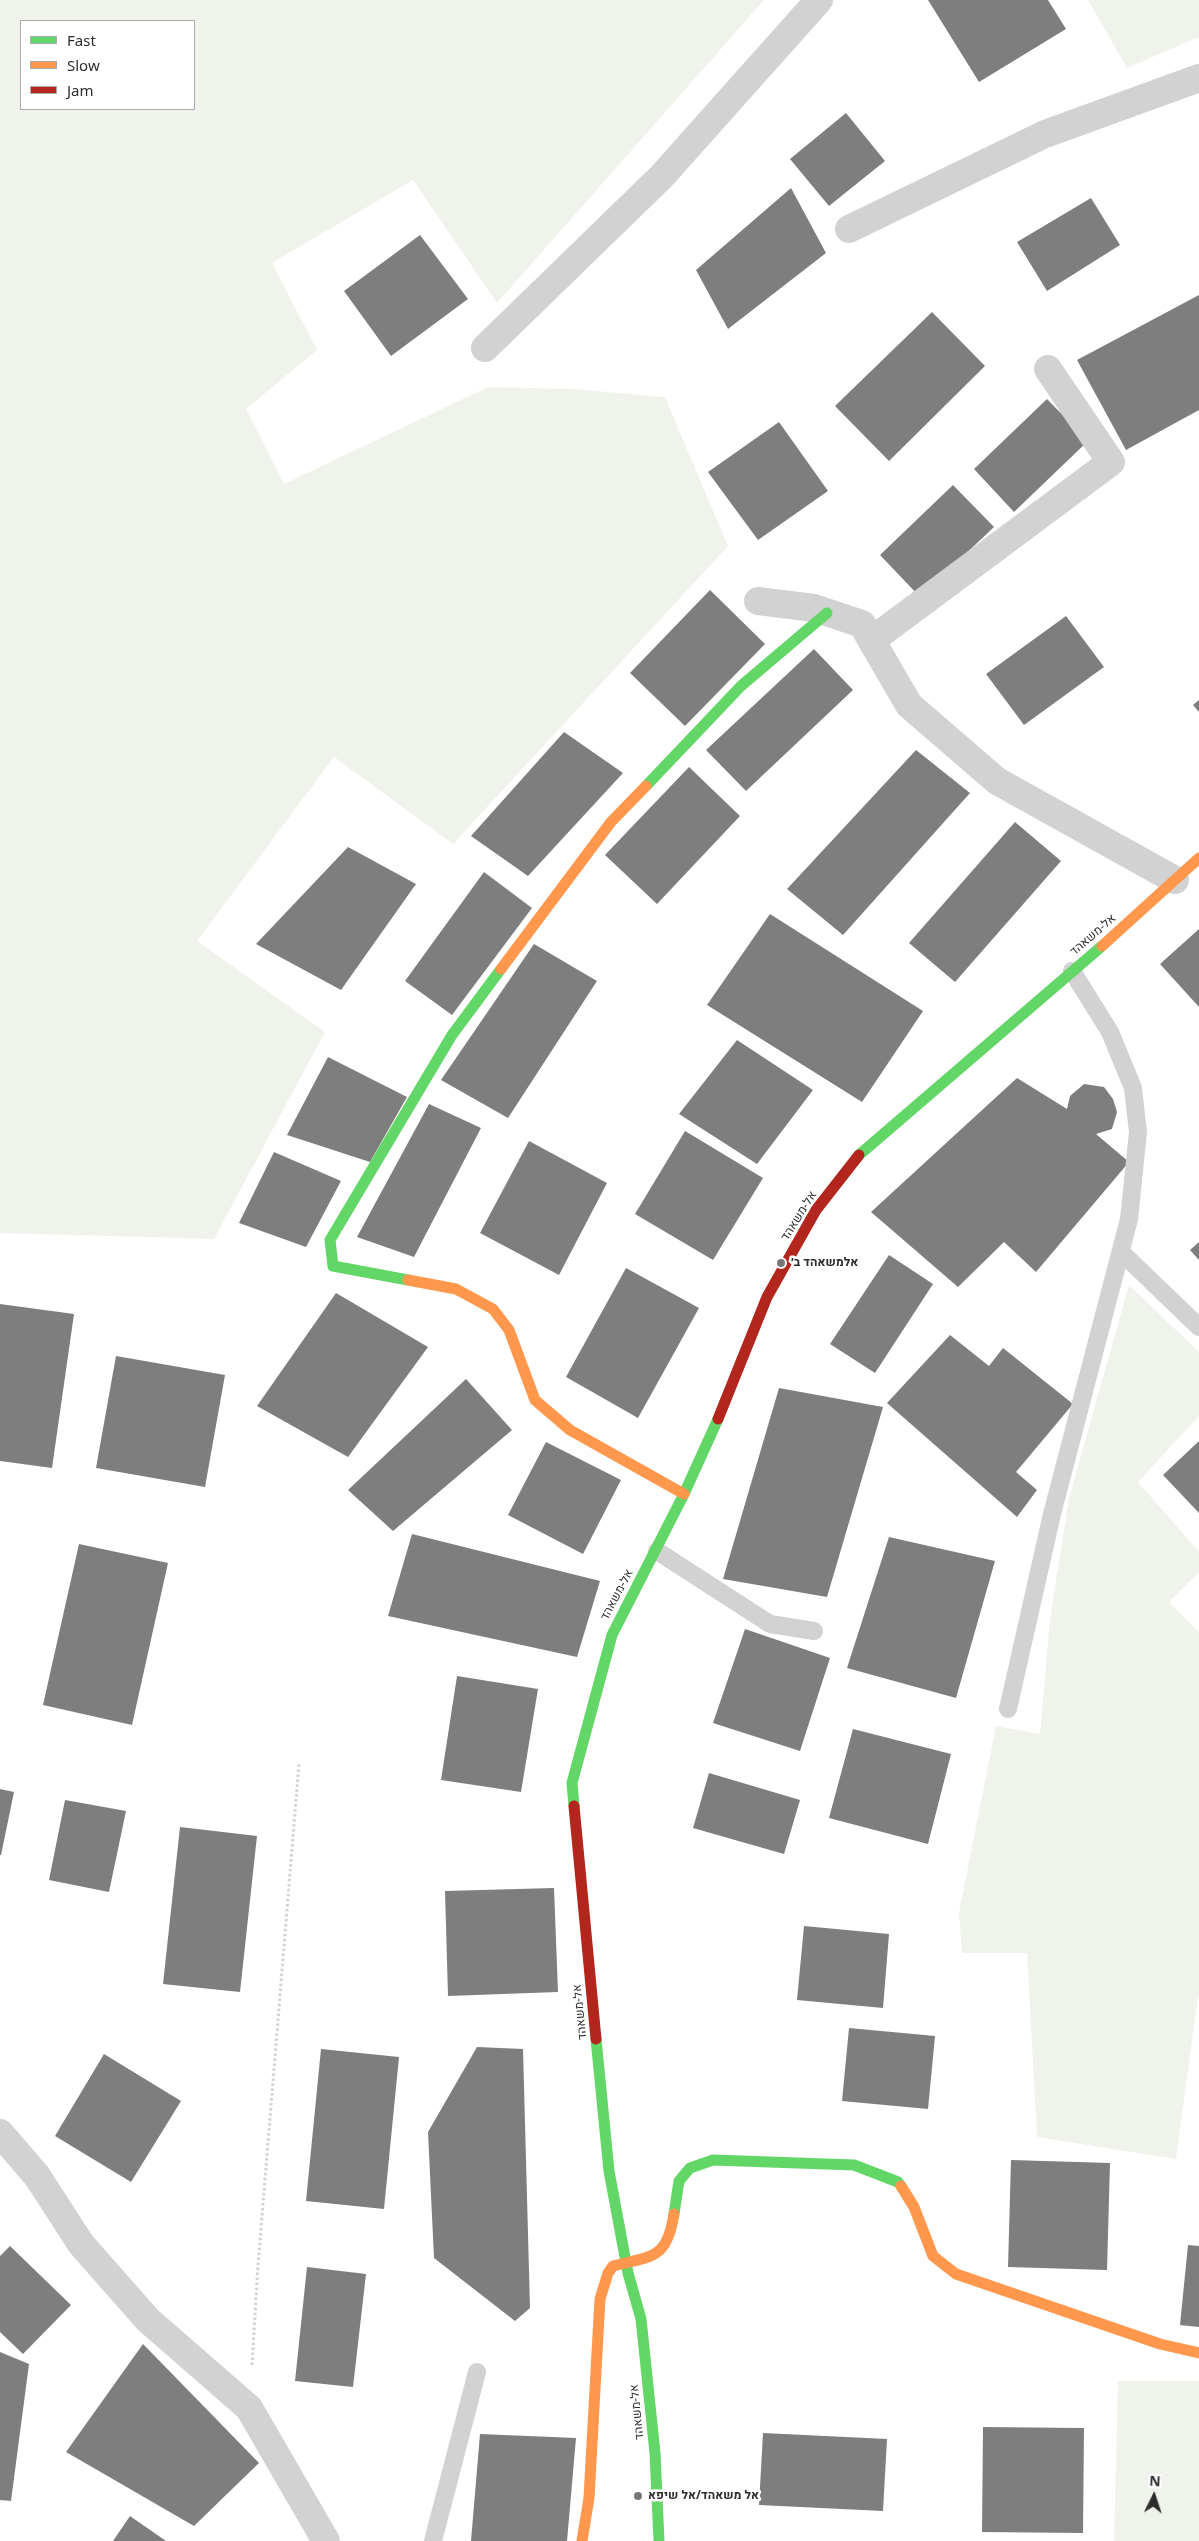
<!DOCTYPE html>
<meta charset="utf-8">
<style>
body{margin:0}
#map{position:relative;width:1199px;height:2541px;overflow:hidden;background:#fff;font-family:"Noto Sans",sans-serif}
canvas{display:block}
.legend{position:absolute;left:20px;top:20px;width:175px;height:90px;box-sizing:border-box;background:#fff;border:1px solid #ababab;margin:0;padding:6px 9px;list-style:none;font-size:15px;color:#2d2d2d}
.legend li{display:flex;align-items:center;gap:10px;height:25px}
.legend b{width:25px;border:1px solid #ababab}
.north{position:absolute;left:1129px;top:2471px;width:50px;height:50px;-webkit-text-stroke:4px #fff;paint-order:stroke;rotate:4deg;font-size:14px;font-weight:700;line-height:20px;text-align:center;color:#2d2d2d}
.north::after{content:'';display:block;margin:auto;width:18px;height:22px;background:#2d2d2d;clip-path:polygon(50% 0,100% 100%,50% 72%,0 100%)}
</style>
<div id="map">
<canvas width="1199" height="2541"></canvas>
<ul class="legend">
<li><b style="height:6px;background:#63d668"></b>Fast</li>
<li><b style="height:6px;background:#ff974d"></b>Slow</li>
<li><b style="height:6px;background:#b3261e"></b>Jam</li>
</ul>
<div class="north">N</div>
</div>
<script>
const ctx = document.querySelector('canvas').getContext('2d');
ctx.lineJoin = 'round';
function fill(path, color) { ctx.fillStyle = color; ctx.fill(path, 'evenodd'); }
function strokePath(path, color, width, dash) { ctx.strokeStyle = color; ctx.lineWidth = width; ctx.lineCap = dash ? 'butt' : 'round'; ctx.setLineDash(dash || []); ctx.stroke(path); }
function label(font, color, halo, rows, align = 'center') {
  ctx.font = font + ' "Noto Sans",Heebo,sans-serif'; ctx.lineWidth = 5; ctx.setLineDash([]); ctx.textBaseline = 'middle'; ctx.strokeStyle = halo; ctx.fillStyle = color; for (const [text, x, y, turn = 0] of rows) {
    ctx.save(); ctx.translate(x, y); ctx.rotate((+turn || 0) * Math.PI / 180); ctx.textAlign = isNaN(turn) ? turn : align; if (halo) ctx.strokeText(text, 0, 0); ctx.fillText(text, 0, 0); ctx.restore();
  }
}
fill(new Path2D(`
 M0,0H764L497,303L413,180L272,263L317,350L246,409L284,484L488,387L573,389L665,397L728,546L453,844L334,757L197,941L325,1032L214,1239L0,1233ZM21,21H194V109H21Z
 M1088,0H1199V37L1127,68Z
 M1129,1285L1199,1352V1416L1138,1482L1199,1552V1572L1169,1602L1199,1632V1989L1176,2159L1037,2137L1027,1953H962L959,1913L996,1726L1040,1734L1050,1619L1069,1498Z
 M1118,2381H1199V2541H1114Z`), '#f0f3ec');
fill(new Path2D(`
 M928,0H1048L1066,29L979,82Z
 M846,113L885,161L829,206L790,159Z
 M791,188L826,253L728,329L696,270Z
 M1091,198L1120,245L1047,291L1017,242Z
 M420,235L468,299L391,356L344,291Z
 M1199,295V410L1126,450L1077,360Z
 M932,312L985,366L889,461L835,406Z
 M1047,399L1088,441L1014,512L974,469Z
 M779,422L828,491L758,540L708,472Z
 M953,485L994,527L920,597L880,555Z
 M710,590L765,644L685,726L630,673Z
 M1066,616L1104,667L1024,725L986,674Z
 M814,649L853,690L746,791L706,750Z
 M1199,700V712L1193,705Z
 M564,732L623,773L528,876L471,836Z
 M916,750L970,793L843,935L787,889Z
 M689,767L740,816L657,904L605,855Z
 M1015,822L1061,861L955,982L909,943Z
 M348,847L416,884L341,990L256,944Z
 M484,872L532,908L452,1015L405,981Z
 M770,914L923,1011L862,1102L707,1005Z
 M1199,929V1007L1160,964Z
 M534,944L597,981L508,1118L441,1080Z
 M737,1040L813,1090L757,1164L679,1114Z
 M328,1057L407,1097L370,1162L287,1135Z
 M1017,1078L1067,1109L1070,1096L1084,1084L1104,1087L1113,1099L1117,1112L1112,1129L1096,1134L1129,1162L1036,1272L1004,1242L958,1287L871,1212Z
 M429,1104L481,1128L414,1257L357,1237Z
 M685,1131L763,1178L713,1260L635,1214Z
 M529,1141L607,1183L559,1275L480,1233Z
 M274,1152L341,1181L306,1247L239,1223Z
 M1199,1242V1260L1190,1250Z
 M889,1255L933,1284L875,1373L830,1344Z
 M626,1268L699,1308L638,1418L566,1377Z
 M336,1293L428,1347L348,1457L257,1406Z
 M0,1304L74,1314L52,1468L0,1461Z
 M950,1335L989,1366L1003,1348L1073,1404L1016,1472L1037,1490L1017,1517L887,1403Z
 M116,1356L225,1375L205,1487L96,1468Z
 M466,1379L512,1430L393,1531L348,1490Z
 M779,1388L883,1407L827,1597L723,1579Z
 M1199,1441V1513L1163,1475Z
 M546,1442L621,1480L583,1554L508,1515Z
 M412,1534L600,1581L577,1657L388,1616Z
 M889,1537L995,1561L956,1698L847,1668Z
 M79,1544L168,1563L132,1725L43,1705Z
 M745,1629L830,1658L800,1751L713,1723Z
 M457,1676L538,1689L521,1792L441,1780Z
 M853,1729L951,1754L928,1844L829,1818Z
 M709,1773L800,1800L784,1854L693,1828Z
 M0,1789L14,1792L1,1855H0Z
 M65,1800L126,1811L109,1892L49,1880Z
 M180,1827L257,1836L240,1992L163,1984Z
 M554,1888L558,1992L448,1996L445,1891Z
 M804,1926L889,1934L883,2008L797,2000Z
 M849,2028L935,2036L928,2109L842,2101Z
 M477,2047L523,2049L530,2308L515,2321L434,2258L428,2132Z
 M321,2049L399,2057L384,2209L306,2201Z
 M104,2054L181,2101L131,2182L55,2136Z
 M1011,2160L1110,2163L1107,2270L1008,2267Z
 M1188,2245L1199,2246V2327L1180,2325Z
 M10,2246L71,2305L23,2354L0,2332V2256Z
 M307,2267L366,2274L353,2387L295,2381Z
 M143,2344L259,2463L194,2526L66,2452Z
 M0,2352L29,2364L11,2501L0,2500Z
 M983,2427L1084,2428L1083,2533L982,2532Z
 M763,2433L887,2439L883,2511L759,2505Z
 M480,2434L576,2438L567,2541H471Z
 M130,2516L166,2541H113Z`), '#7e7e7e');
strokePath(new Path2D(`
 M252,2365L258,2265L299,1763`), '#d2d2d2', 3, [2.5, 2.5]);
strokePath(new Path2D(`
 M1121,1252L1199,1327
 M657,1551L770,1624L814,1631
 M1008,1709L1052,1514L1129,1219L1138,1132L1133,1088L1110,1032L1072,971
 M433,2541L477,2372`), '#d2d2d2', 18);
strokePath(new Path2D(`
 M849,229L1045,134L1199,78
 M485,348L662,176L819,0
 M758,601L814,608L862,624L909,705L997,781L1175,880
 M872,640L1111,462L1048,369
 M0,2133L37,2176L81,2244L148,2320L249,2408L326,2541`), '#d2d2d2', 28);
strokePath(new Path2D(`
 M646,786L741,686L827,613
 M859,1155L1102,946
 M408,1280L333,1266L330,1240L452,1035L501,969
 M574,1806L572,1783L612,1635L684,1494L718,1419
 M596,2039L609,2171L628,2273L641,2319L655,2453L659,2541
 M674,2214L679,2181L690,2168L713,2160L854,2165L898,2182L901,2186`), '#63d668', 11);
strokePath(new Path2D(`
 M1102,946L1199,858
 M501,969L611,822L646,786
 M408,1280L456,1289L493,1309L509,1330L535,1400L570,1430L684,1494
 M901,2186L914,2207L933,2256L956,2274L1160,2344L1199,2353
 M582,2541L589,2498L600,2299L608,2273L613,2266C653,2256 667,2259 674,2214`), '#ff974d', 11);
strokePath(new Path2D(`
 M718,1419L767,1297L816,1210L859,1155
 M574,1806L596,2039`), '#b3261e', 11);
for (const [x, y, r, color] of [
 [781,1263,5,"#767676"],
 [638,2496,5,"#767676"]
]) { const dot = new Path2D(); dot.arc(x, y, r, 0, 2 * Math.PI); ctx.fillStyle = color; ctx.fill(dot); strokePath(dot, '#fff', 2); }
label('12px', '#2d2d2d', '#fff', [
 ["אל-משאהד",1093,935,-41],
 ["אל-משאהד",799,1216,-58],
 ["אל-משאהד",617,1595,-62],
 ["אל-משאהד",580,2012,-96],
 ["אל-משאהד",637,2412,-96]
]);
label('bold 12px', '#2d2d2d', '#fff', [
 ["אלמשאהד ב׳",791,1263],
 ["אל משאהד/אל שיפא",648,2496]
], 'left');
</script>
